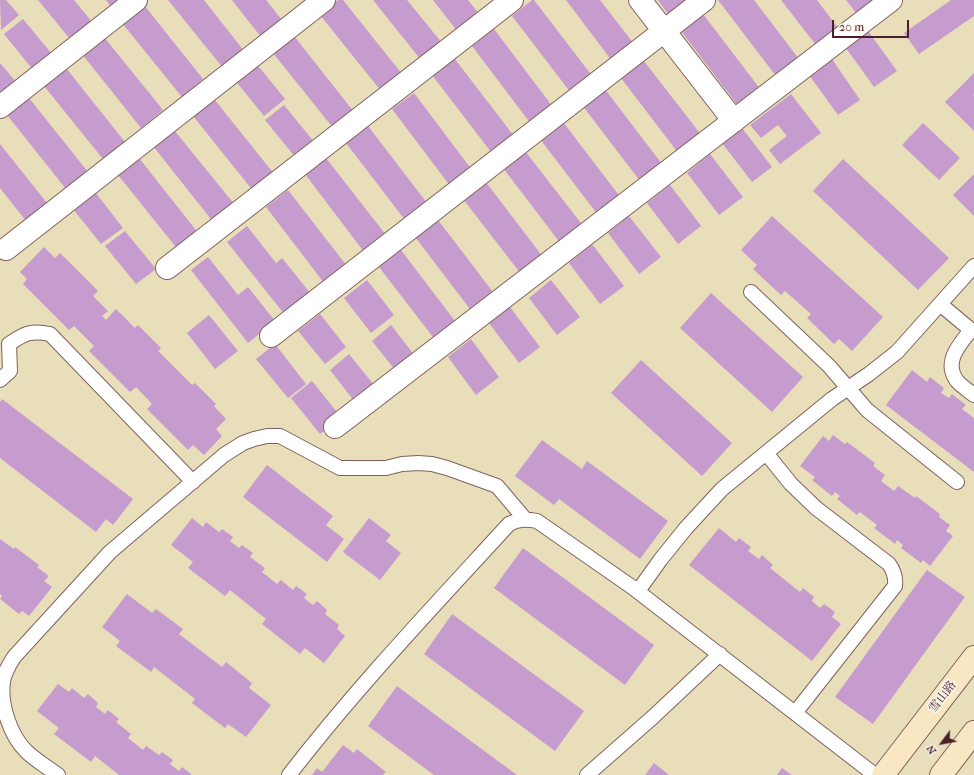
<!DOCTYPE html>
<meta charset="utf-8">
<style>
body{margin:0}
#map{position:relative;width:974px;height:775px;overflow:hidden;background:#e8deba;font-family:"IM FELL French Canon",serif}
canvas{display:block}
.north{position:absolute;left:922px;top:723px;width:40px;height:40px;-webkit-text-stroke:3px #f7f3e8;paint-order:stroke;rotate:238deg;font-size:11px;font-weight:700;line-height:16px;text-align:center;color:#4a1f2b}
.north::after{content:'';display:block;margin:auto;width:14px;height:18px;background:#4a1f2b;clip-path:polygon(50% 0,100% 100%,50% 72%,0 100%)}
.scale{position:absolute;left:832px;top:20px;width:77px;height:18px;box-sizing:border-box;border:2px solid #4a1f2b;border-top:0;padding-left:5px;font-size:12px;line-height:14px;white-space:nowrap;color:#4a1f2b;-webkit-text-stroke:3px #f7f3e8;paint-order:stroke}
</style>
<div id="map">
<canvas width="974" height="775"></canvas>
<div class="north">N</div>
<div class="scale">20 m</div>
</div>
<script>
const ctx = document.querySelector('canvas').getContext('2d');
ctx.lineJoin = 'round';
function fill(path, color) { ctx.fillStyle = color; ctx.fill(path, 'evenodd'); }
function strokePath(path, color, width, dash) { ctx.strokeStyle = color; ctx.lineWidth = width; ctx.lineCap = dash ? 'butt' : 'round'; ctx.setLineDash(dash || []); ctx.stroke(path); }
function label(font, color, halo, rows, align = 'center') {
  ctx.font = font + ' "IM FELL French Canon","Noto Serif SC",serif'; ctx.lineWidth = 3.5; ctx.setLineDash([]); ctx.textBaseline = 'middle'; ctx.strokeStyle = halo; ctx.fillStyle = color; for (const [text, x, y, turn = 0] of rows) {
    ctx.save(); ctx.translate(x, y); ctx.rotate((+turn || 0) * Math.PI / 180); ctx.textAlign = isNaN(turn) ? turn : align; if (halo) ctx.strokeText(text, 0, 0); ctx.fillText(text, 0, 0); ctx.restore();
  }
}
fill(new Path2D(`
 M0,0H6L19,15L1,30Z
 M38,0H74L92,22L70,39Z
 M106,0H122L112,8Z
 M168,0H204L244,51L223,68Z
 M232,0H266L282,20L261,37Z
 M338,0H343L402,74L381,91L320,15Z
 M373,0H407L442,43L421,60Z
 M433,0H468L480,15L458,32Z
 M532,0H534L593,77L571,93L512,16Z
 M566,0H600L634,44L612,61Z
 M658,0H687L668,14Z
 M718,0H754L799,59L776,76Z
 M781,0H817L838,28L816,45Z
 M846,0H875L857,14Z
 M951,0H974V16L919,54L904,33Z
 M144,5L203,79L182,97L122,23Z
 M703,14L761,90L739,107L681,31Z
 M23,19L52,54L33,70L4,34Z
 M866,28L897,71L874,87L843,44Z
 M494,29L553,107L531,124L472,46Z
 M294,36L354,112L334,129L273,53Z
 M104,37L163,110L141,128L82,54Z
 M454,58L514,136L491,152L432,75Z
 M832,59L860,100L838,115L809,75Z
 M644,61L702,136L679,154L621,78Z
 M255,62L285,99L264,116L234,79Z
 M0,63L16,82L0,95Z
 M66,68L125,142L103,159L44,86Z
 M974,73V94L973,95L974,96V131L945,102Z
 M604,88L662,164L640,181L582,105Z
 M414,93L472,170L451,187L392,109Z
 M791,94L821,133L780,164L769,150L787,136L778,125L761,138L750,125Z
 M29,98L88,172L66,189L7,115Z
 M214,99L275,175L254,192L193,116Z
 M284,105L315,143L296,158L265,120Z
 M563,122L621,198L598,215L540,139Z
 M923,123L960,158L939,180L902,145Z
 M368,126L427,203L405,220L346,143Z
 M742,128L772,167L752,182L722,143Z
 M174,130L235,205L214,223L153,146Z
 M0,144L47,203L26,221L0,188Z
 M525,151L584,227L561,244L503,168Z
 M710,154L743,197L719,215L687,173Z
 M139,158L199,234L179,251L118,175Z
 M326,158L386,235L364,252L305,174Z
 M843,159L949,258L918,290L813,191Z
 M974,174V216L953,195Z
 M485,181L543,257L521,274L463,199Z
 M670,185L701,226L678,244L647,203Z
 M288,190L347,266L324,283L266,207Z
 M95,192L123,228L101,244L73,209Z
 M629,216L661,257L639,274L608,233Z
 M772,216L883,317L852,351L839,339L834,344L807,318L811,314L785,291L781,295L753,269L757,265L741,250Z
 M438,220L496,296L473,313L415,237Z
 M247,226L276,263L282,258L311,294L285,315L227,242Z
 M125,231L156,269L136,284L105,246Z
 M592,244L624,286L600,304L569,263Z
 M44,247L55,258L60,253L98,291L93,296L108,311L102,316L106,320L116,309L135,328L138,325L161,348L158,351L192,385L195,383L216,404L214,406L226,419L216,429L222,436L204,455L193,445L188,450L147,409L152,404L136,387L130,392L89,351L94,346L74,326L69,330L23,284L27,279L20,272Z
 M401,250L458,325L436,341L379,267Z
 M208,257L238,295L248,287L275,321L248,343L191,270Z
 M367,280L394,315L371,333L344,298Z
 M551,280L580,317L557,335L529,298Z
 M711,293L803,377L772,412L680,328Z
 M510,307L540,347L519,363L489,323Z
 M320,314L346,347L325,364L298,331Z
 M209,315L238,351L215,369L187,333Z
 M391,325L418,360L399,375L372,341Z
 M471,339L499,377L476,395L448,357Z
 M275,344L306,384L288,398L256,359Z
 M349,354L378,390L358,406L330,370Z
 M641,360L732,443L702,476L611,393Z
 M912,370L927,382L930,377L944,388L941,393L949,398L952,394L966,405L962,409L974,418V472L886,405Z
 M312,381L341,417L320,434L291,398Z
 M2,399L133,499L113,525L106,519L96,532L0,458V402Z
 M833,435L845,444L847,442L875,463L873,466L885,475L881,481L894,491L898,486L915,498L916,496L940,514L939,517L950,525L946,531L953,536L930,566L923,560L921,563L901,548L903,545L897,540L895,544L874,528L877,525L860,512L857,515L837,499L840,496L835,492L832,496L812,480L815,477L800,466L823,436L829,441Z
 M542,440L582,469L587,461L668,521L640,559L559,499L554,505L515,476Z
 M267,465L333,516L326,525L344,539L327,562L243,497Z
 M192,518L203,527L206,522L219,532L222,529L233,537L230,541L239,548L242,545L253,553L250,557L265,568L262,572L277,584L281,580L293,590L296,586L307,594L304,598L313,605L317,601L327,610L325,614L339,625L337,629L345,636L324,663L305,648L300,654L262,624L266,619L230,590L225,596L188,568L193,562L171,545Z
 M369,518L391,535L386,541L401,553L380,580L343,552Z
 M719,528L736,542L739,538L751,547L748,551L759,559L762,555L773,565L770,568L800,592L803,588L814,597L812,601L820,608L824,604L835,612L832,617L841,624L812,661L689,565Z
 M0,539L14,549L15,547L39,565L37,567L49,576L44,581L52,587L29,616L22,611L19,614L0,599L2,596L0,594Z
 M523,548L654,645L625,685L494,588Z
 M927,570L965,597L873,724L835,697Z
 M127,594L152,613L156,609L183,629L179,634L222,667L226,662L252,683L249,688L271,705L246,737L228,724L225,728L192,703L195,699L154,667L151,672L116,646L120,641L102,627Z
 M452,614L584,711L555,751L424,654Z
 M58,684L69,692L72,688L84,698L88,694L98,703L96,707L105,714L108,710L119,719L116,722L131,734L128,738L143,750L146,746L159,755L162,752L173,760L170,764L179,771L182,767L192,775H119L95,756L91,762L54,734L59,728L37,711Z
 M397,686L441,719L517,775H434L368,726Z
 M343,745L354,753L357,749L386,772L383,775H312L317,768L322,772Z
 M654,763L669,775H645Z
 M782,768L792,775H777Z`), '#c69bce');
const lane = new Path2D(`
 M751,292L829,366L867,410L957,482
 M940,304L971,330C959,345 943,362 957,381C961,386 969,391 974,395
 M0,380L10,371L9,344C25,333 31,330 50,334L193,482
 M766,453L791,484L816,508L889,564C894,571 896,577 895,586L795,713
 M638,591L661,559L686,528L722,489L832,399L869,374L897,352L974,266
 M58,775C47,767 35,760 26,751C10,735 0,704 3,682C4,673 9,665 14,657L110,552L224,455L243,443L254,439L267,436H280L340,468H386L402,464L418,463L432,464L447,468L497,486L525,519
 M289,775C357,687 434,606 509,524C519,519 526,519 537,521L632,587L875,775
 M587,775L653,717L720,654`);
const street = new Path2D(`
 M640,0L734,121
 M0,107L136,0
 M6,249L324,0
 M167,268L512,0
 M271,336L704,0
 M335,427L891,0`);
const secondary = new Path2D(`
 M883,775L974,657
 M941,775L974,732`);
strokePath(lane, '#81625d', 16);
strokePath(street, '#81625d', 24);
strokePath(secondary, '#81625d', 24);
strokePath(lane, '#fff', 14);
strokePath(street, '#fff', 22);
strokePath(secondary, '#f9e7c3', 22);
label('12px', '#4a1f2b', '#f7f3e8', [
 ["雪山路",943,697,-52]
]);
</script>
